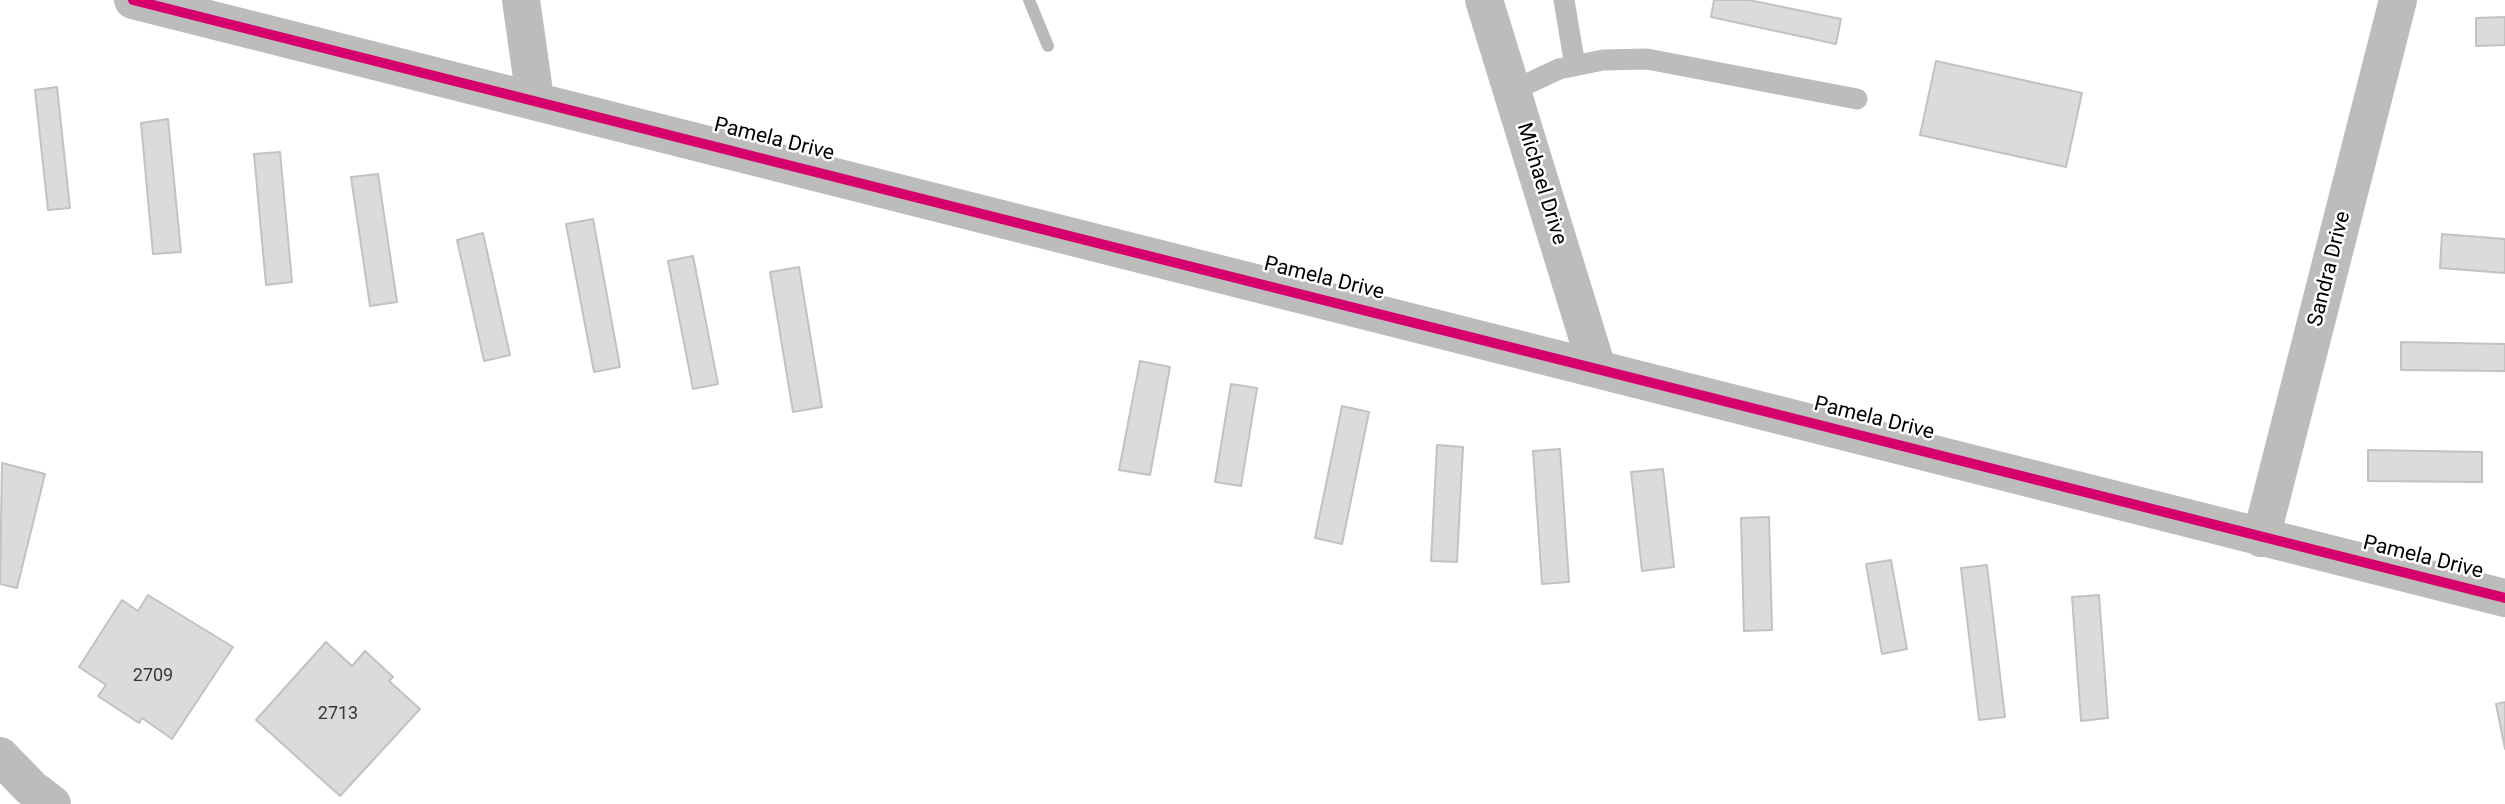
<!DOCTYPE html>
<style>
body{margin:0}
canvas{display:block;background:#fff}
</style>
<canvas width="2505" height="804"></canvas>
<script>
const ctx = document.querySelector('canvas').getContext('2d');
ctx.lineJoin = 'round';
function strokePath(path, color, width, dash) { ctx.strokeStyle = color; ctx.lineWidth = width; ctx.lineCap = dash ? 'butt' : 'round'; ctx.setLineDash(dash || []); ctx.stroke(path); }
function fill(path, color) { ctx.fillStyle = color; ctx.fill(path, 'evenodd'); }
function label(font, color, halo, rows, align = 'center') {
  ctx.font = font + ' Roboto,sans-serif'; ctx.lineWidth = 5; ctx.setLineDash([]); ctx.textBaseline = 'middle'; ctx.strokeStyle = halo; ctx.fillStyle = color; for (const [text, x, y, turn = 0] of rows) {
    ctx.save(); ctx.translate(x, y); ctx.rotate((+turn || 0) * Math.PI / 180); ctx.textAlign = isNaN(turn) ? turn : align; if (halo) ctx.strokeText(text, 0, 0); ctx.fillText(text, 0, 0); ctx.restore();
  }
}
strokePath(new Path2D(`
 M1029,0L1048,46`), '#b9b9b9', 12);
const building = new Path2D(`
 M1714,0H1749L1841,19L1836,44L1711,17Z
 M2505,17V45L2476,46V18Z
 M1936,61L2082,93L2066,167L1920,135Z
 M57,87L70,208L48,210L35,90Z
 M168,119L181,252L153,254L141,123Z
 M280,152L292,282L266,285L254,154Z
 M378,174L397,302L370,306L351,177Z
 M593,219L620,367L594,372L566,224Z
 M483,233L510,355L484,361L457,240Z
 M2442,234L2505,239V273L2440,268Z
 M693,256L718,384L693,389L668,261Z
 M799,267L822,407L793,412L770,272Z
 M2401,342L2505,344V371L2401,370Z
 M1140,361L1170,367L1150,475L1119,470Z
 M1231,384L1257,388L1241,486L1215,482Z
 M1342,406L1369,412L1342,544L1315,538Z
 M1437,445L1463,447L1457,562L1431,561Z
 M1560,449L1569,582L1542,584L1533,451Z
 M2368,450L2482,452V482L2368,481Z
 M2,463L45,474L17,588L0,584Z
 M1663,469L1674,567L1642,571L1631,472Z
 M1769,517L1772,630L1744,631L1741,518Z
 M1891,560L1907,649L1882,654L1866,564Z
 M1987,565L2005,717L1979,720L1961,568Z
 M148,595L233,647L172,739L142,718L139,723L98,696L106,685L79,667L122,600L138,611Z
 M2099,595L2108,718L2081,721L2072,597Z
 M326,642L352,666L365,651L393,677L389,681L420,709L340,796L256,720Z
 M2505,702V749L2496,704Z`);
fill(building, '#dbdbdb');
strokePath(building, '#c2c2c2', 2);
strokePath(new Path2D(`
 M1564,0L1575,66
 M1512,91L1559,69L1603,60L1647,59L1857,99`), '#bcbcbc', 21);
strokePath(new Path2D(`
 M133,0L2505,598
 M521,0L535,99
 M1484,0L1597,368
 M2261,538L2398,0
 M0,756L31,788L52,804`), '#bcbcbc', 38);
strokePath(new Path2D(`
 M133,0L2505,598`), '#d6006c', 10);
label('18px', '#373737', null, [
 ["2709",153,676],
 ["2713",338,714]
]);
label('21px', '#000', '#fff', [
 ["Pamela Drive",774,140,14],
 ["Michael Drive",1541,184,73],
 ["Sandra Drive",2330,269,-76],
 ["Pamela Drive",1324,279,14],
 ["Pamela Drive",1874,419,14],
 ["Pamela Drive",2423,558,14]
]);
</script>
